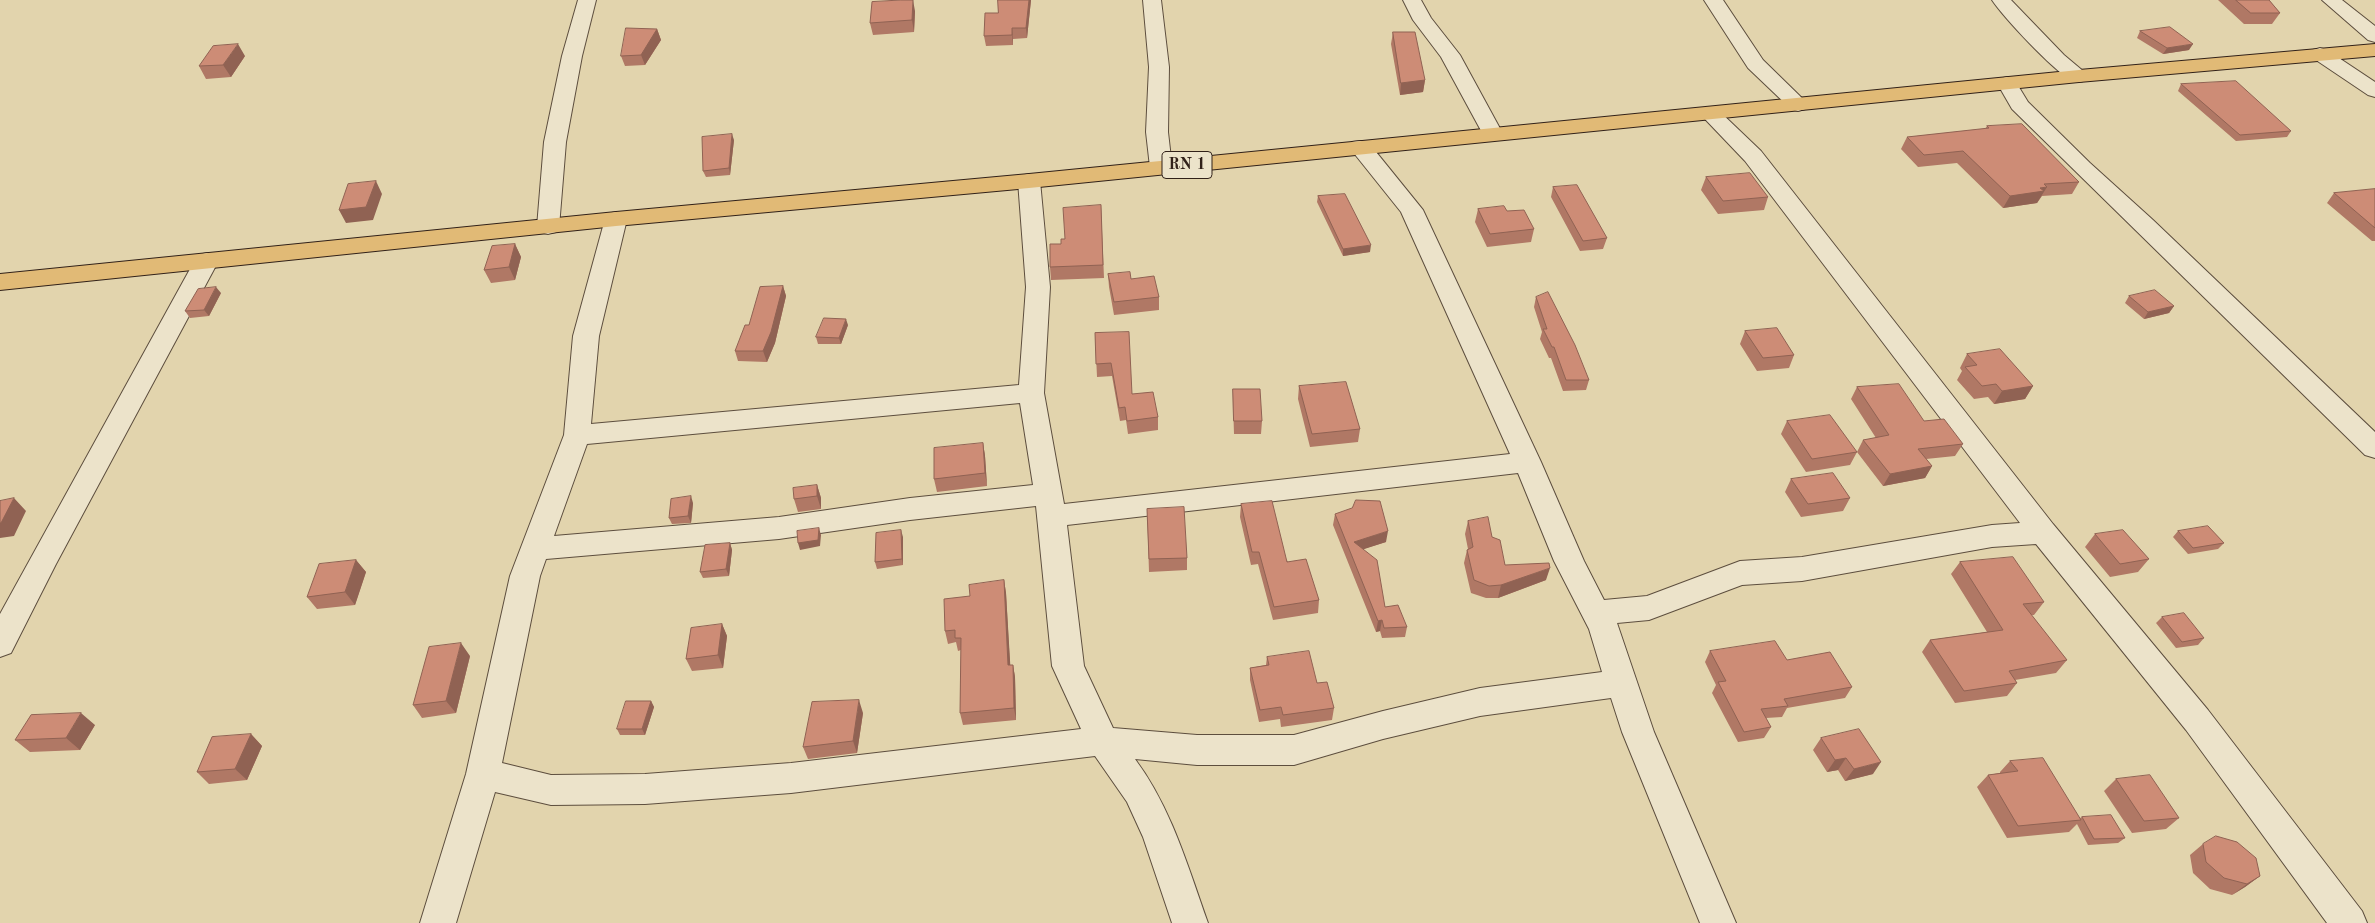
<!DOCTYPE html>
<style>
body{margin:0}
canvas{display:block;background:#e2d4ad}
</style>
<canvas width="2375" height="923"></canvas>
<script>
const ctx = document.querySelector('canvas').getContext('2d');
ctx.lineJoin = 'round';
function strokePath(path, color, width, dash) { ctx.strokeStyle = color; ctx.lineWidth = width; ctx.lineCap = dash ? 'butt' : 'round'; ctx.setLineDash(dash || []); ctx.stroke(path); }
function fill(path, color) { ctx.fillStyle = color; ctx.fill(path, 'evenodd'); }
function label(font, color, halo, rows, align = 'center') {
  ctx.font = font + ' "Old Standard TT",serif'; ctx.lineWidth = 5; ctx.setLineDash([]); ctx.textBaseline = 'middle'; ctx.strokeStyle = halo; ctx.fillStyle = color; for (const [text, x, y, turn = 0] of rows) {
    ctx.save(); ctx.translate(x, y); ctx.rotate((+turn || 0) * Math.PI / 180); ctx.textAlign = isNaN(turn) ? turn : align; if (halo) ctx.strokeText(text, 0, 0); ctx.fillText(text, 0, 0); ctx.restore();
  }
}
const minor = new Path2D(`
 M578,0H596L582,56L566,142L559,227L556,232L548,234L540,232L537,227L544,142L562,56Z
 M1143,0H1161L1169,67L1168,132L1172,167L1169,172L1161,174L1153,172L1150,167L1146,132L1149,67Z
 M1403,0H1421L1431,18L1460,55L1503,134L1499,138L1492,140L1485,138L1441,57L1413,20Z
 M1704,0H1723L1763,60L1805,101L1808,105L1805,109L1798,111L1791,109L1748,68Z
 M1992,0H2011L2064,55L2089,76L2086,80C2081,82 2076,83 2071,80C2052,69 2005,19 1992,0Z
 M2322,0H2342L2375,26V42L2368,40Z
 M2320,48L2327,50L2375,82V97L2368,95L2313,58L2310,54L2313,50Z
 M2007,77L2014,79L2028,102L2090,163L2153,220L2375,432V458L2365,455L2012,109L1997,83L2000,79Z
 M1710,107L1717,109L1761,151L2053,524L2208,710L2362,911L2367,923H2327L2186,730L2036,544L1992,547L1802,581L1742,585L1649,620L1617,623L1654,732L1736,923H1700L1622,732L1611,698L1480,716L1383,739L1294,765H1197L1135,759C1171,807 1188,867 1208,923H1172L1143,837L1127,802L1095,756L791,793L645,804L551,805L495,792L456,923H420L466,774L510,576L564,435L573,336L605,219L608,214L616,212L624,214L627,219L599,336L591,424L1019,385L1026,287L1018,181L1021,176L1029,174L1037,176L1040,181L1050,287L1044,393L1064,504L1510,454L1401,212L1349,147L1352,142L1360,141L1368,142L1423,210L1541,462L1584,561L1604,600L1647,596L1740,561L1802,557L1992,525L2020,523L1745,161L1703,117L1700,113L1703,109ZM1020,403L1033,485L910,498L779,517L554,536L587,444ZM1518,473L1554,561L1589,629L1602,672L1480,688L1383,711L1294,735H1197L1113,728L1084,666L1067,525ZM1036,506L1052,666L1081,729L791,763L645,774L551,775L502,763L540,576L546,559L779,539L910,520Z
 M207,253L215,255L219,260L56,564L11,653L0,657V614L195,260L199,255Z`);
const major = new Path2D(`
 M2375,44V56L2079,82L1029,188L616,226L0,290V274L616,212L1029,174L2079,70Z`);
strokePath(minor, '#5d4e3e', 2);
strokePath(major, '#312119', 2);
fill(minor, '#ece3ca');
fill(major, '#e1ba76');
fill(new Path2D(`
 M998,0H1031L1027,38L1013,39V45L986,46L984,36L998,13Z
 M2218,0H2269L2280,13L2272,24H2244Z
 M915,11L914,32L873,35L870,23Z
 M657,29L661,40L645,65L625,66L621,56Z
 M2140,31L2189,50L2163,54L2137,38Z
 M1393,32L1425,80L1423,92L1400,95L1391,44Z
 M245,56L231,77L206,79L199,66Z
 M2181,84L2291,131L2287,137L2236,141L2178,91Z
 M1987,126L2079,182L2072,194L2042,196L2037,203L2003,208L1957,163L1918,167L1901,149L1907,137L1985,129Z
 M734,140L730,175L706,177L703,171Z
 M1706,177L1768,197L1764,210L1718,214L1701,190Z
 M1553,187L1607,238L1603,249L1580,251L1551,197Z
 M2375,189V241H2372L2327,203L2334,193Z
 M1318,196L1370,252L1343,256L1317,202Z
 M1101,205L1104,278L1051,280L1050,267L1061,244L1065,239Z
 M1478,209L1507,211L1534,229L1531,242L1487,247L1475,222Z
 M515,244L521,257L515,280L491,283L484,270Z
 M1108,274L1131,279L1159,297V310L1114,315L1109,287Z
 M783,286L786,296L775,343L767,362L738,361L735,351L749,325Z
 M221,293L209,316L190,318L185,311Z
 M2129,296L2174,306L2169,313L2144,319L2125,303Z
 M1536,297L1589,380L1586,390L1563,391L1551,358H1549L1540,339L1542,332L1534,307Z
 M848,325L841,344H818L816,337Z
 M1745,331L1794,355L1789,368L1757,371L1740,344Z
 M1095,333L1132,394L1158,417V430L1128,434L1126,420L1120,421L1112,376L1097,377Z
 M1967,354L2033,386L2025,399L1994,404L1988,397L1974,399L1957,380L1962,371L1960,368Z
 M1299,386L1360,429L1358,442L1310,447L1298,399Z
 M1857,387L1924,421L1963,444L1955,456L1926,459L1932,466L1925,478L1883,486L1857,452L1863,440L1876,438L1851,399Z
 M1233,389L1262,421L1261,434H1234L1233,402Z
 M1787,421L1857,452L1850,465L1806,472L1781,434Z
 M983,443L985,456L987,486L937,492L934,479Z
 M1791,479L1850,498L1843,511L1801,517L1785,492Z
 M817,485L821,498V509L798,512L794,499Z
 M693,503L691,523L672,524L669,518Z
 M1241,504L1319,600L1318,613L1273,620L1258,564L1251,565L1240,517Z
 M1147,509L1187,558V570L1149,572Z
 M1335,514L1386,542L1363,549L1385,607L1407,627L1405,637L1382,638L1380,631L1376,632L1333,525Z
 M1468,521L1492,537L1505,565L1546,580L1498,598H1486L1471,593L1464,563L1467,550L1468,549L1465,534Z
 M2178,531L2224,543L2218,549L2188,554L2173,537Z
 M2095,534L2149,559L2138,572L2110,577L2085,547Z
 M903,537V565L877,569L875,562Z
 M730,543L732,550L729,576L703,578L700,572Z
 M356,560L366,572L355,605L317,609L307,597Z
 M1960,562L2044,602L2034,615H2031L2067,660L2056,673L2015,680L2017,683L2007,696L1955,703L1922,652L1930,640L1987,632L1951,574Z
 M1004,580L1006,593L1010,665H1013L1015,677L1016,720L963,725L960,713L961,650L958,651L956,642L948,644L945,631L970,596Z
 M2162,617L2204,638L2198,645L2176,648L2156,623Z
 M722,624L727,636L723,668L692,671L686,659Z
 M1710,651L1852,687L1845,698L1787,708L1782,717L1766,718L1771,727L1764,738L1738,742L1712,693L1716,685L1705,662Z
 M470,656L456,713L422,718L413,705Z
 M1267,657L1317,683L1334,708L1332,720L1281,727L1280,719L1259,722L1250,680V668L1266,665Z
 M651,701L654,707L645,735H620L617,729Z
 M863,713L857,753L808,759L803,747Z
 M95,725L80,750L30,752L15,740Z
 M251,734L262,746L247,780L209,784L197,772Z
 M1821,738L1873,774L1845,781L1838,770L1827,772L1813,750Z
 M2010,761L2080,818L2082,817L2125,838L2118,843L2088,845L2077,824L2069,832L2007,838L1977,787L1988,775L2000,773V772Z
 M2116,779L2179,818L2166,829L2132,833L2104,791Z
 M2203,844L2260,876L2245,887L2232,895L2210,889L2193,873L2190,855Z`), '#b07865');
fill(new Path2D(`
 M913,0L915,11L914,32L912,20Z
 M1029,0H1031L1027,38L1026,28Z
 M1012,28L1013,39V45L1012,35Z
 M657,29L661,40L645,65L641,55Z
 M238,44L245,56L231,77L223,65Z
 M2193,44L2189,50L2163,54L2167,48Z
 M1425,80L1423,92L1400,95L1401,83Z
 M732,134L734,140L730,175L729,168Z
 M376,181L382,194L373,220L346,223L339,210Z
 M2047,187L2037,203L2003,208L2010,196Z
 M515,244L521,257L515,280L509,267Z
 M1371,245L1370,252L1343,256V249Z
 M783,286L786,296L775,343L767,362L763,351Z
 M216,287L221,293L209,316L204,310Z
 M2174,306L2169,313L2144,319L2148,312Z
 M846,319L848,325L841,344L839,338Z
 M2033,386L2025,399L1994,404L2002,391Z
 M983,443L985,456L987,486L985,473Z
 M1932,466L1925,478L1883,486L1890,474Z
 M817,485L821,498V509L817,496Z
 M691,496L693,503L691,523L688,516Z
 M14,498L26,511L14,536L0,538V523Z
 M819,528L821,535L820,546L800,550L798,543Z
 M901,530L903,537V565L902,559Z
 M1388,531L1386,542L1352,553L1354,542Z
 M730,543L732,550L729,576L726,569Z
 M356,560L366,572L355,605L345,592Z
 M1550,568L1546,580L1498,598L1501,585Z
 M1004,580L1006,593L1011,677L1008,665Z
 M1382,620L1380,631L1376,632L1378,621Z
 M722,624L727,636L723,668L718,655Z
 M461,643L470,656L456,713L446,701Z
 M1013,665L1015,677L1016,720L1014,708Z
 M859,700L863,713L857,753L853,741Z
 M651,701L654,707L645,735L642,729Z
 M81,713L95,725L80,750L66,738Z
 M251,734L262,746L247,780L235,769Z
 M1846,758L1838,770L1827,772L1835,760Z
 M1881,762L1873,774L1845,781L1854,769Z
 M2260,876L2245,887L2232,895L2247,884Z`), '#906253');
const building = new Path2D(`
 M901,0H913L912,20L870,23L872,2Z
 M998,0H1029L1026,28H1012V35L984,36L985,13H998Z
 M2236,0H2269L2280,13H2251Z
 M2170,27L2193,44L2167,48L2140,31Z
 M626,28L657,29L641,55L621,56Z
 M1393,32H1415L1425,80L1401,83Z
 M238,44L223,65L199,66L213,46Z
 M2236,81L2291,131L2240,135L2181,84Z
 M2022,124L2079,182L2044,184L2047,187L2040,188L2044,191L2010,196L1963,151L1924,155L1907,137L1989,128L1987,126Z
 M732,134L729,168L703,171L702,137Z
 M1750,173L1768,197L1723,201L1706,177Z
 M376,181L366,207L339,210L348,184Z
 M1577,185L1607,238L1583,241L1553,187Z
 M2375,189V228L2334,193Z
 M1345,194L1371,245L1343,249L1318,196Z
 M1101,205L1103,265L1050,267V244H1061V239H1065L1063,208Z
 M1504,206L1507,211L1524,210L1534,229L1490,234L1478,209Z
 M515,244L509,267L484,270L492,246Z
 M1130,272L1131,279L1154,276L1159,297L1114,302L1108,274Z
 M783,286L771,332L763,351H735L745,325H749L760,287Z
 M216,287L204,310L185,311L198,289Z
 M2155,290L2174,306L2148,312L2129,296Z
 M1548,292L1575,345L1589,380H1566L1554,347H1552L1543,329H1547L1536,297Z
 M824,318L846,319L839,338L816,337Z
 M1777,328L1794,355L1763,358L1745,331Z
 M1129,332L1132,394L1153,392L1158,417L1127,421L1125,407L1119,408L1111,363L1096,364L1095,333Z
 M2000,349L2033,386L2002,391L1996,384L1982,386L1965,367L1977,365L1967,354Z
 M1346,382L1360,429L1312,434L1299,386Z
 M1899,384L1924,421L1944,419L1963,444L1918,449L1932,466L1890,474L1863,440L1889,435L1857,387Z
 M1233,389H1260L1262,421H1234Z
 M1830,415L1857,452L1812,459L1787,421Z
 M983,443L985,473L934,479V448Z
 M1833,473L1850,498L1808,504L1791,479Z
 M817,485V496L794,499L793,488Z
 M691,496L688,516L669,518L671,499Z
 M14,498L1,523H0V501Z
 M1356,500L1380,501L1388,531L1354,542L1377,560L1385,607L1398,605L1407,627L1384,628L1382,620L1378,621L1335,514L1352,508Z
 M1272,501L1287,562L1306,559L1319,600L1274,607L1259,552H1252L1241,504Z
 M1184,507L1187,558L1149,559L1147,509Z
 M1488,517L1492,537L1500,540L1505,565L1549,563L1550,568L1501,585L1489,586L1474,580L1467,550L1473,547L1468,521Z
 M2208,526L2224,543L2193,548L2178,531Z
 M819,528L818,540L798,543L797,531Z
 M901,530L902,559L875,562L876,533Z
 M2123,530L2149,559L2120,564L2095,534Z
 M730,543L726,569L700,572L705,545Z
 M2013,557L2044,602L2023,604L2067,660L2009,671L2017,683L1964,691L1930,640L2003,630L1960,562Z
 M356,560L345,592L307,597L319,564Z
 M1004,580L1008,665H1013L1014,708L960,713L961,638H955V630L945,631L944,599L970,596L969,585Z
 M2184,613L2204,638L2182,642L2162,617Z
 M722,624L718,655L686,659L691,628Z
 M1775,641L1787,660L1830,652L1852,687L1784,699L1788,706L1761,709L1771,727L1744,732L1718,682L1726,681L1710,651Z
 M461,643L446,701L413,705L429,647Z
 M1309,651L1317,683L1327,682L1334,708L1283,715L1281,707L1260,710L1250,668L1269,665L1267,657Z
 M859,700L853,741L803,747L812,702Z
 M626,701H651L642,729H617Z
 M81,713L66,738L15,740L31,715Z
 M1859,729L1881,762L1854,769L1846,758L1835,760L1821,738Z
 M251,734L235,769L197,772L212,737Z
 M2043,758L2081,820L2018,826L1988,775L2018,771L2010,761Z
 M2150,775L2179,818L2144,821L2116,779Z
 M2111,815L2125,838L2094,839L2082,817Z
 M2216,836L2237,842L2256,858L2260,876L2247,884L2224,878L2206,862L2203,844Z`);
fill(building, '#cd8c76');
strokePath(building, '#906253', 1);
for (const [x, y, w] of [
 [1187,165,50]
]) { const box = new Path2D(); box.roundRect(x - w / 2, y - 13.5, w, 27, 4); ctx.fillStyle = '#ece3ca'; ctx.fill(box); strokePath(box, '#312119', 1); }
label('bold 16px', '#312119', null, [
 ["RN 1",1187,165]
]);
</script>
